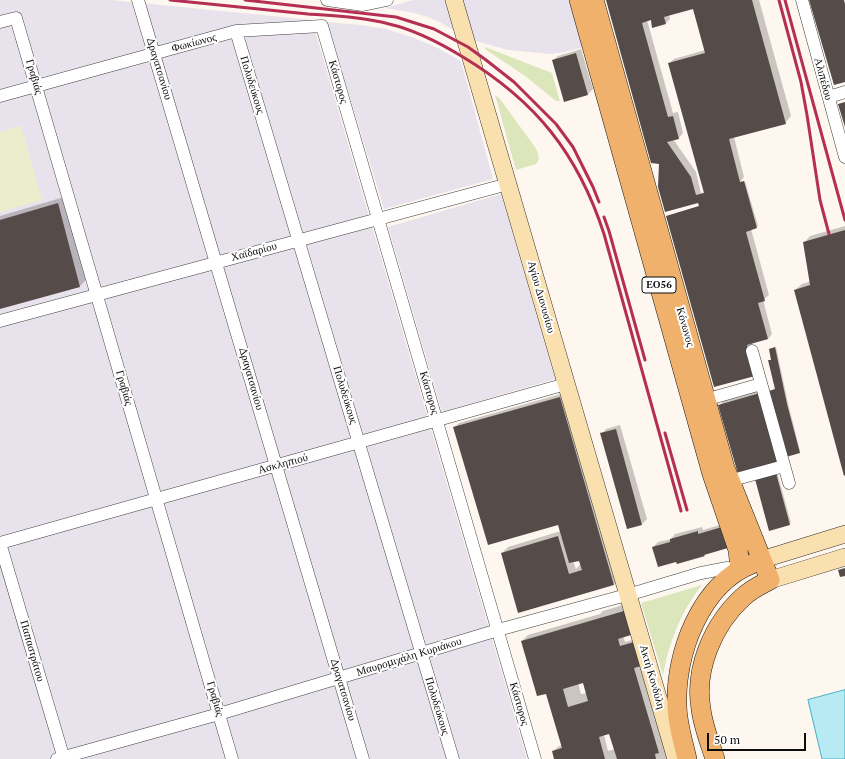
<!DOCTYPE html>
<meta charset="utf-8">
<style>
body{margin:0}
#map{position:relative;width:845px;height:759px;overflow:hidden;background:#fef7ef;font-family:"PT Serif",serif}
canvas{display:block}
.scale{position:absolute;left:707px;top:733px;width:99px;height:18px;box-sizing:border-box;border:2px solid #0d0d0d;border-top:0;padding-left:5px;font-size:12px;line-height:14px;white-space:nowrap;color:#0d0d0d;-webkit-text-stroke:3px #fff;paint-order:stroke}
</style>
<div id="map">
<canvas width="845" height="759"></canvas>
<div class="scale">50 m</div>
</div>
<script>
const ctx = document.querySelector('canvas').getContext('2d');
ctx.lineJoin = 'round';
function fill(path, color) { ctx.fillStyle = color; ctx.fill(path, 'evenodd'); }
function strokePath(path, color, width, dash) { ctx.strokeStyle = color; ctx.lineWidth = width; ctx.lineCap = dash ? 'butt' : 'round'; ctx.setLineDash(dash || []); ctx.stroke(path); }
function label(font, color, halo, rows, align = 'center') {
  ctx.font = font + ' "PT Serif",serif'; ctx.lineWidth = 4; ctx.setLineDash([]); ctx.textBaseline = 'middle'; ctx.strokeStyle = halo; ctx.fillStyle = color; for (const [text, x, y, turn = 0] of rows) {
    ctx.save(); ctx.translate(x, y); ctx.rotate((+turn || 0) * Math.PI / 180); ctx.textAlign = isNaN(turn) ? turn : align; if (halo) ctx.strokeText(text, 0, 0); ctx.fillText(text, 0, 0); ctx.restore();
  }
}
fill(new Path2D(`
 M0,0H111L312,20L527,759H0Z
 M413,0H445L455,31L441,23L428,17L414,13L385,8Z
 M461,0H574L584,47L565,52L551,54L508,50L472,40Z
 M327,22L361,25L386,29L412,37L438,48L461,61L493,179L384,209Z
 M501,194L555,379L442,412L388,227Z`), '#e8e2ec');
fill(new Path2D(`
 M485,47L552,73L560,101H556L525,76L485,49Z
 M495,95L500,99L535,147C538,153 541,158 536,164L516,170Z
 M702,585C681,611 669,642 663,675L641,603Z`), '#dce6bb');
fill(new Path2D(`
 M21,126L42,200L0,212V132Z`), '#eaeecc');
const water = new Path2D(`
 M845,690V759H822L808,700Z`);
fill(water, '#b7eaf2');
strokePath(water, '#42b0c5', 1);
fill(new Path2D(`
 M607,0H759L791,116L785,123L734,137L744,177L739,183L745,181L758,226L751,229L769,295L763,300L772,334L768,339L752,343L760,370L667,216L700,206L699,202L660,163ZM693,8L705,50L674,59L669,64L705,192L701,193L696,172L673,139L679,138L683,133L678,112L673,113L647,20L651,19L666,23L670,19L669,14Z
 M581,49L593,89L588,94L565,101L553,60L558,56Z
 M64,197L86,280L80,286L0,308V216Z
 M845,226V474L795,290L802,284L811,281L804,243L810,236Z
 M776,347L788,403L800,451L799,452L770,391L775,389L769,361L772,359L770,349Z
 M764,389L783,457L720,405L724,400Z
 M564,393L627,571L614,584L519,612L502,553L508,547L561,531L559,525L455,427L459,423ZM580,559L581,564L576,569L573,561Z
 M620,425L647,519L642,524L628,528L602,434L606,429Z
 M777,472L791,523L770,530L756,479Z
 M726,523L704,555L653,547L658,542L671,539L675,534L702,527L703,530Z
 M633,602L623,636L625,642L639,638L673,759H555L553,751L558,747L562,745L547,694L522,641L528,635L600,614L603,611ZM584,682L587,693L581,694L578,683ZM613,732L615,749L608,751L604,735Z`), '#0003');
fill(new Path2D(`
 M606,0H752L786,124L729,139L740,182L744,181L757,228L746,232L765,301L758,303L768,339L747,345L755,376L714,387L666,216L699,206L698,203L665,212L658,187L659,164L651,163ZM693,9L705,53L668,63L704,193L696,195L691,177L667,142L679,139L673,116L668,117L642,23L651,20L652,28L666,24L664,17Z
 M809,0H844L845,4V82L834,85Z
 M576,53L588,95L564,102L552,60Z
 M845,102V127L838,104Z
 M58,203L80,287L0,309V220Z
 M845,230V475L844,476L794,290L810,285L803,242Z
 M775,347L787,404L800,453L786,457L769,391L775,389L768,360H771L769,349Z
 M760,393L779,463L738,474L718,405Z
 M560,397L614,585L518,613L501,553L558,536L569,574L582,570L579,561L569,563L558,525L488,545L453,427Z
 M616,429L642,525L627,529L600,433Z
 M776,473L790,525L769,531L755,479Z
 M722,527L728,548L704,555L705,556L677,564L676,562L658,567L652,547L670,542V539L698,531V534Z
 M845,568V576L840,577L838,570Z
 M624,611L631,635L618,639L620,646L634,642L641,666L634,668L659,753L655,754L656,759H617L609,734L599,737L605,759H554L552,751L562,748L546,694L537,696L521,641ZM583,683L588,701L568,707L563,689Z`), '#554c4a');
const minor = new Path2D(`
 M138,0L363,759
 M327,0L363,5L387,0
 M802,0L845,157
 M0,22L16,18L232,759
 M236,31L453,759
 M0,96L236,31L322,26L535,759
 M829,97L845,92
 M0,321L508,184
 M752,351L789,483
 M705,400L761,384
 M729,481L784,466
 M0,543L566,384
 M0,543L64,759
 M57,759L219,714L498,630L641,591L701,573L727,568L740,569`);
const secondary = new Path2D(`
 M454,0L676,759
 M761,560L845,534
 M770,580L845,557`);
const primary = new Path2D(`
 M579,0L712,474L738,550L740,569
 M594,0L725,468L770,580C760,585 750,590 742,598C713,625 694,669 701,709C703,726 710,743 715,759
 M687,759C683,741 677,723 677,705C675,653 701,584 752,564`);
strokePath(minor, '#404040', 13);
strokePath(secondary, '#2f2f2f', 18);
strokePath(primary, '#1e1e1e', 20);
strokePath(minor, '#fff', 12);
strokePath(secondary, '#fae0ae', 17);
strokePath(primary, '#f0b16d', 19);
strokePath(new Path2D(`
 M170,0C216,5 262,9 308,14C335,16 363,17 389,24C416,30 440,43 463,57C536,101 578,154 604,234L681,511
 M245,0L396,17L434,29L468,47L486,60L514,82L556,124L573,147L593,187L599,202
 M779,0L801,82L807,115L820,200L829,234
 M785,0L845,220
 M604,217L609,231L645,360
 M665,433L687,510`), '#b52e54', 3);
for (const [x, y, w] of [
 [659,285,34]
]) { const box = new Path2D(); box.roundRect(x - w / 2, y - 8, w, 16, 3); ctx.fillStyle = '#fff'; ctx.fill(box); strokePath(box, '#0d0d0d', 1); }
label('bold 10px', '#0d0d0d', null, [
 ["ΕΟ56",659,285]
]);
label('11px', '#0d0d0d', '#fff', [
 ["Φωκίωνος",194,43,-15],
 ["Δραγατσανίου",159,69,73],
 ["Γραβιάς",34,77,74],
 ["Αλιπέδου",823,79,75],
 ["Κάστορος",338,82,74],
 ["Πολυδεύκους",252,85,73],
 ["Χαϊδαρίου",254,252,-15],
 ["Αγίου Διονυσίου",541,297,74],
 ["Κόνωνος",685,327,74],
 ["Δραγατσανίου",251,379,74],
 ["Γραβιάς",124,388,74],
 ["Κάστορος",429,393,74],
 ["Πολυδεύκους",345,395,73],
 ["Ασκληπιού",283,464,-15],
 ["Παπαστράτου",32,651,74],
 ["Μαυρομιχάλη Κυριάκου",409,657,-17],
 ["Ακτή Κονδύλη",652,677,74],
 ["Δραγατσανίου",343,690,73],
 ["Γραβιάς",215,699,74],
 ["Κάστορος",519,704,74],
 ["Πολυδεύκους",437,706,73]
]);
</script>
